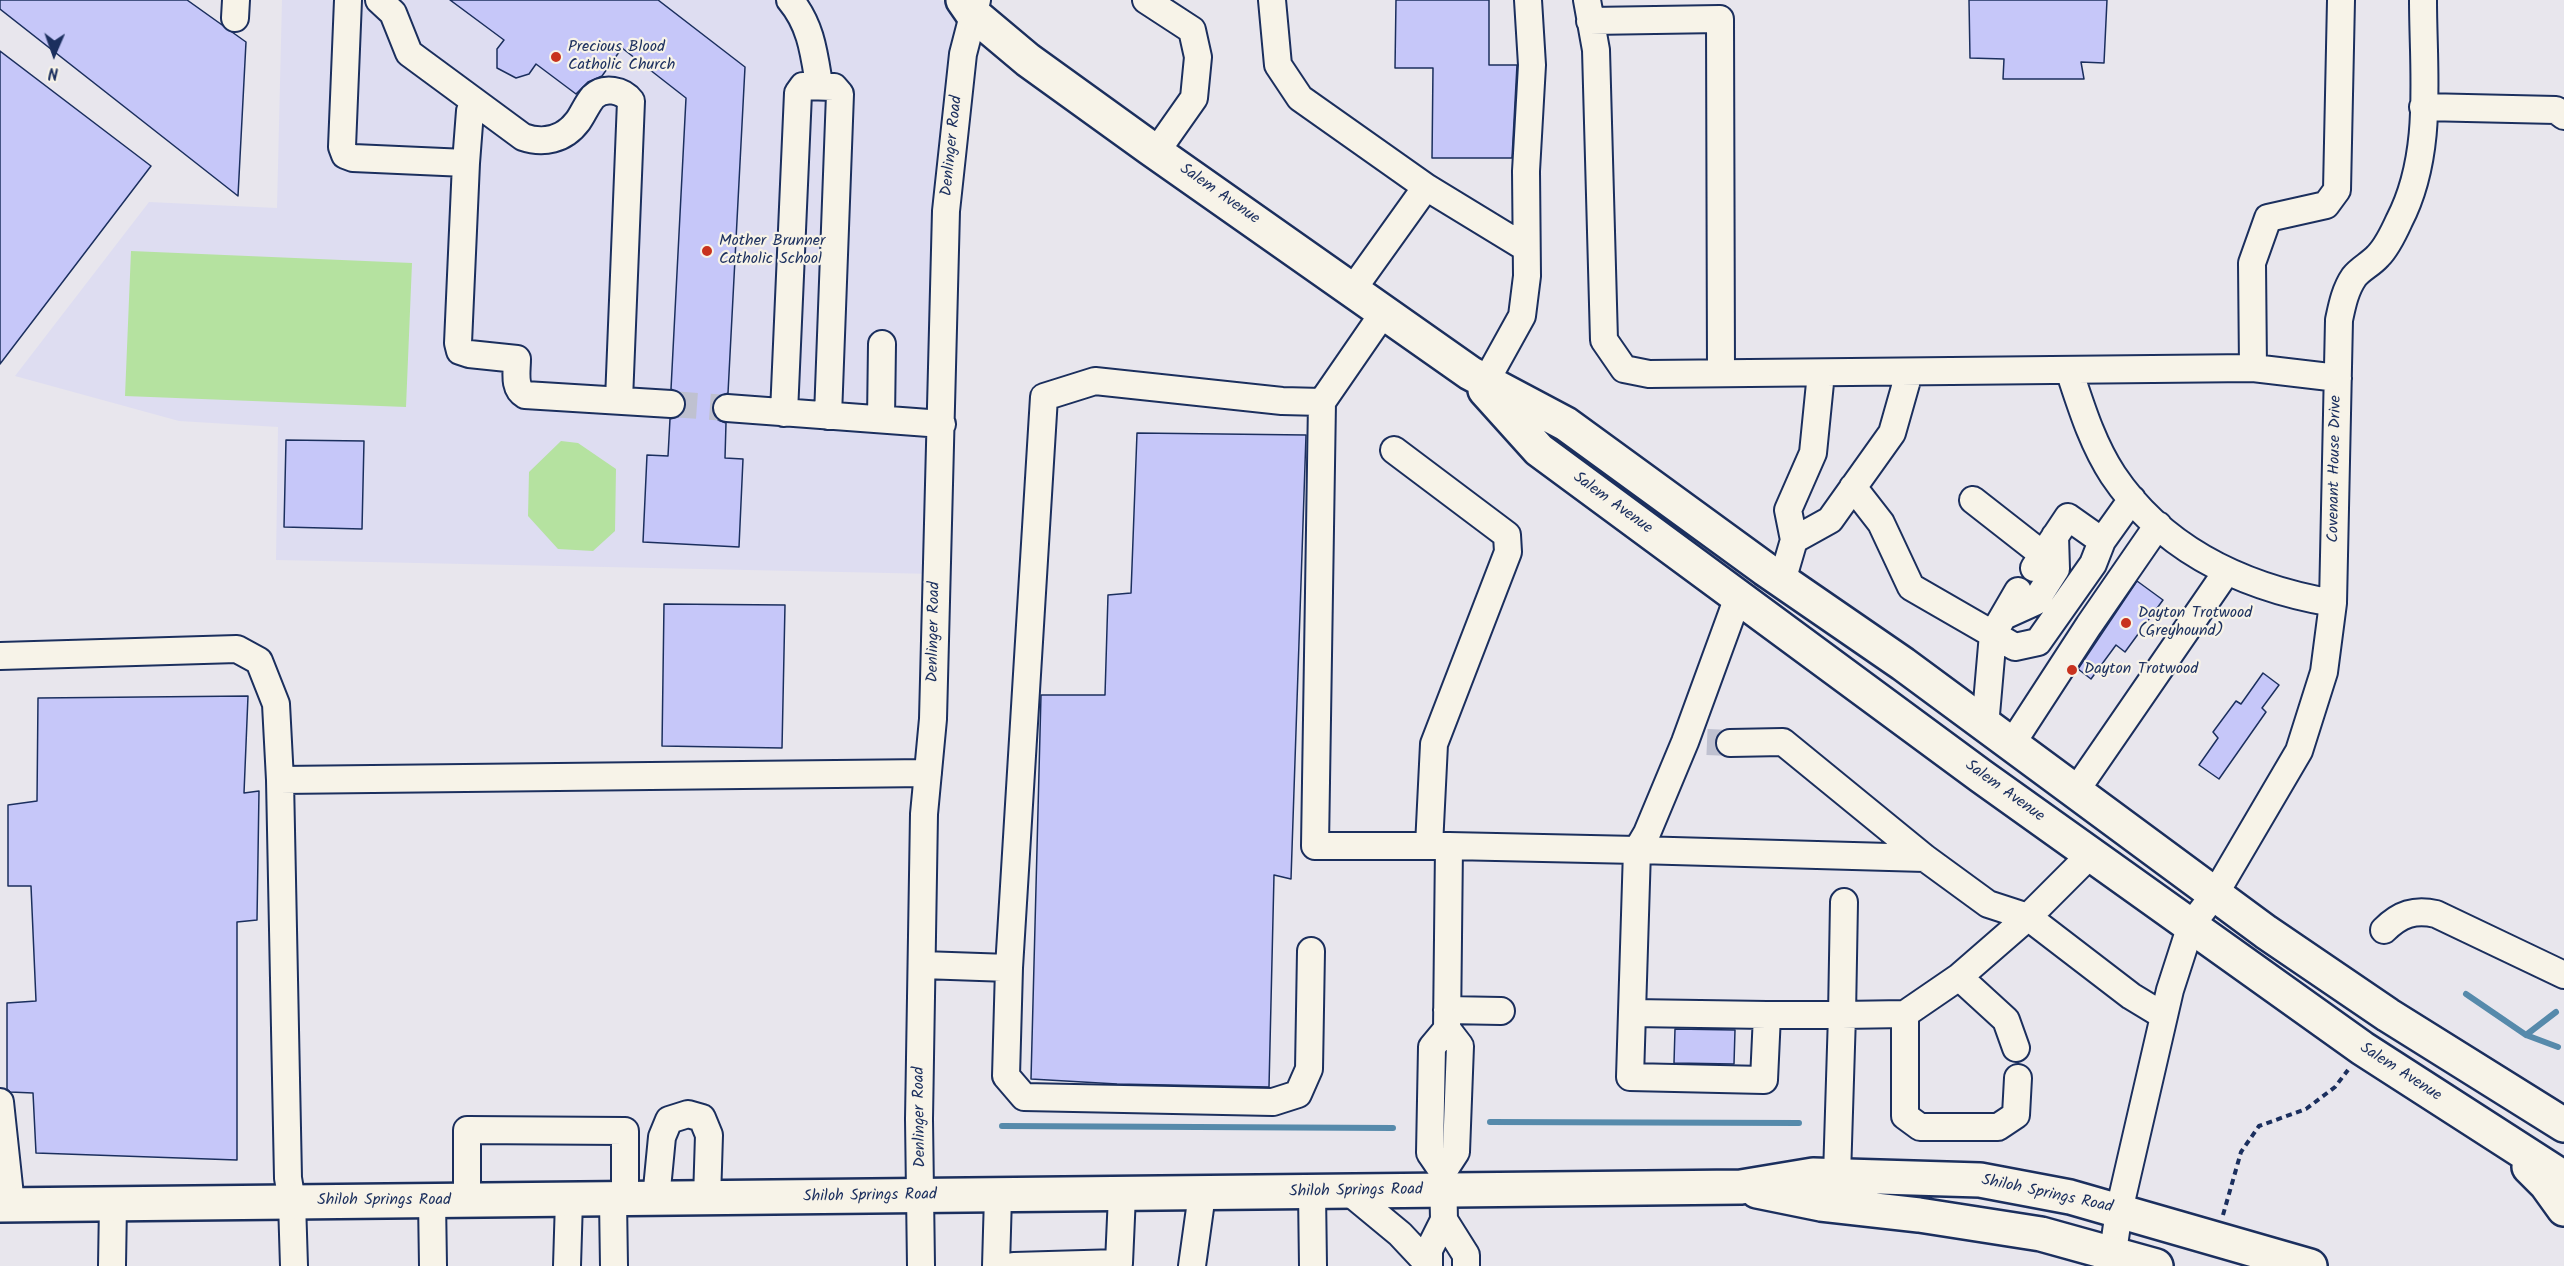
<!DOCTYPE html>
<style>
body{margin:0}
#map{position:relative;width:2564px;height:1266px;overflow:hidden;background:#e8e6ed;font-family:Kalam,sans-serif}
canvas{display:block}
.north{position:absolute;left:24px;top:24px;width:60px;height:60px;-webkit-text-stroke:4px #f7f3e8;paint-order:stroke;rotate:182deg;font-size:16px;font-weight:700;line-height:24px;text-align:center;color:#1b2f5e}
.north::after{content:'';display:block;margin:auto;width:21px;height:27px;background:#1b2f5e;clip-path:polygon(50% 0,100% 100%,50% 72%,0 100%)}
</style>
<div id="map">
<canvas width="2564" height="1266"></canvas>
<div class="north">N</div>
</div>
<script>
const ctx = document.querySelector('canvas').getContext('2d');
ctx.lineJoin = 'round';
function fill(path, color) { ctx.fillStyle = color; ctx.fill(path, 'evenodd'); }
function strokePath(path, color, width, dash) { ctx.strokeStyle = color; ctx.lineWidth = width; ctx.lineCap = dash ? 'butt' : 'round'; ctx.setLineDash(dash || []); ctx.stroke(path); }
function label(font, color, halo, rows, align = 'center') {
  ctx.font = font + ' Kalam,sans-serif'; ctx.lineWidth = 4.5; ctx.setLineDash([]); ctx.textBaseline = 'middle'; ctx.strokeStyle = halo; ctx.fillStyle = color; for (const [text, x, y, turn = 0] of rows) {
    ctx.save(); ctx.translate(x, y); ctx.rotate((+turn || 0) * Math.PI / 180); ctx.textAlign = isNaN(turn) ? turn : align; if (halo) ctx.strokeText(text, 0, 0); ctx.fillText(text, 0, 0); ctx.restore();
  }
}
fill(new Path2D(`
 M282,0H940L972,13L963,54L936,574L276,560L278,427L179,421L15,376L149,202L277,208Z`), '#deddf1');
fill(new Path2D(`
 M131,251L412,263L406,407L125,396Z
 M561,441L578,443L616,469L615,531L593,551L558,549L528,516L529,472Z`), '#b5e2a0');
strokePath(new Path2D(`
 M2466,994L2526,1035L2558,1047
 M2526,1035L2556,1012
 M1490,1122L1799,1123
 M1002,1126L1393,1128`), '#568aab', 6);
const building = new Path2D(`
 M0,0H187L246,42L238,196L0,9Z
 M450,0H658L745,67L728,393L715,399L712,407L718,420L726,423L725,458L743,459L739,547L643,542L647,455L668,456L670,419L678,417L686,405L684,397L671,389L686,98L622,48L602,76L588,82L576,94L536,64L529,74L516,78L497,68V49L504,40Z
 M1396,0H1489V65H1517L1512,158H1432L1433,68H1395Z
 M1969,0H2107L2104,63L2081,62L2084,79H2003L2004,59L1970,58Z
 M0,51L151,166L0,364Z
 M1137,433L1306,435L1291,879L1274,875L1269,1087L1117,1084L1031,1079L1041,695H1105L1108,595L1131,593Z
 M286,440L364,441L362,529L284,527Z
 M2137,581L2163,600L2125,652L2116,645L2091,679L2078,669Z
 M664,604L785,605L782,748L662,746Z
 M2263,673L2279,685L2262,708L2266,712L2219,779L2199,765L2218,738L2213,732L2236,701L2241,704Z
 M248,696L244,793L259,791L257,920L237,922V1160L36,1153L33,1093L10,1092L7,1089V1003L36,1001L31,886H8V805L37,801L38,698Z
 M1675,1029L1735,1030L1734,1064L1674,1063Z`);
fill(building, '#c6c7f9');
strokePath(building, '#1b2f5e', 1.5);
strokePath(new Path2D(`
 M671,404L727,408
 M1707,742L1730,743`), '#bfc1d0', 26, [26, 13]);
const minor = new Path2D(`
 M348,0L342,147L345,155L353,158L466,163L458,343L460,351L469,354L517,359C517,372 513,388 525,395L671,404
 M379,0L393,13L409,53L523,137C543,144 564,140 578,121C583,114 587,104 593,97C604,86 623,90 631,101L619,400
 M790,0C811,25 814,53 819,84
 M1146,0L1192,30L1198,57L1194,98L1156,152
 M1272,0L1278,65L1300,98L1426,187L1526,248
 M1587,0L1596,50L1604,340L1624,369L1649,374L2253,368L2252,263L2268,218L2326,205L2337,190L2341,0
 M235,18L236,0
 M1590,21L1720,19L1721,373
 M2423,107L2556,110L2564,116
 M466,163L470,111L473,103
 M1353,289L1426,187
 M2253,368L2338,378
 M2069,370C2081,406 2092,443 2113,475C2164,551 2246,588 2333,603
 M1486,381L1522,316L1527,276L1526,171L1532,65L1528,0
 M1322,402L1315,846H1449
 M727,408L942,424
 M784,413L798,93L803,86L834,87L840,94L828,416
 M881,419L882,344
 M1394,450L1507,535L1508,552L1434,744L1429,846
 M1853,487L1881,523L1911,587L2015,647L2038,642L2093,564L2102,541L2132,499
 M1973,500L2042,554
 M1794,540L1830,520L1892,433L1909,373
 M2034,568L2068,517L2102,541
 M1782,581L1794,540L1788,510L1813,453L1821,373
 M2004,616L2035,602L2056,569L2055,536
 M0,656L237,649L259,661L276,704L280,780
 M1985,726L1993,634L2018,591
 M1730,743L1783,742L1925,858L1988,904L2028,917L2091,854
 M2011,745L2089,625L2158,525
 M2075,792L2227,571
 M1844,902L1842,1015L1905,1014V1116L1920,1127H1998L2016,1115L2018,1078
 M2384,930C2400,914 2415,909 2436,914L2564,975
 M922,965L1009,968L1006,1076L1024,1097L1273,1102L1298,1094L1309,1069L1311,951
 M1009,968L1044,397L1095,381L1282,401L1322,402L1384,312
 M1447,1010L1501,1011
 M1633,1013L1767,1015
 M1905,1014L1959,977
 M1447,1029L1449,846L1637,850L1647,833L1685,742L1738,597
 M2016,1048L2006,1020L1959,977L2028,917L2131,996L2164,1016
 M0,1102L11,1205
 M1837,1176L1842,1015H1767L1764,1080L1630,1077L1637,850L1925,858
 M1348,1191L1400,1234L1429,1265
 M1312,1192L1313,1266
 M656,1199L662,1137L669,1120L688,1114L702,1118L709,1135L707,1199
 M432,1200L433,1266
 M467,1200V1130L625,1131V1200
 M613,1200L614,1266
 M1444,1220L1466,1255V1266
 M112,1266L113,1203
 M294,1266L292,1202L288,1178L280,780L928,773
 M567,1266L569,1200
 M921,1266L919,1119L924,814L933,719L946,211L963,54L977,0
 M996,1266L998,1196
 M1014,1266L1119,1263L1122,1195
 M1192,1266L1202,1194
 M1429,1266V1250L1444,1220L1443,1172L1456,1152L1460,1046L1447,1029L1432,1047L1430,1153L1443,1172
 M2111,1266L2119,1211L2170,990L2191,925L2215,894L2299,751L2324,672L2333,603L2339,320C2342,306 2345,290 2354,277C2360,269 2371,264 2378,256C2387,247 2394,232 2399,221C2434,154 2423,73 2423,0`);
const major = new Path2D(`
 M963,0L972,13L1028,60L1150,148L1470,373L1566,424L1765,569L1903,664L2266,932L2388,1015L2564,1125
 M1485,390L1539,450L1981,776L2362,1048L2564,1178
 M2529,1167L2546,1184L2564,1209
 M1757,1191L1821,1204L1919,1215L2041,1234L2156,1266
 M0,1205L1741,1187L1813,1175L1980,1180L2070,1197L2310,1266`);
strokePath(minor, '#1b2f5e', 30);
strokePath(major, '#1b2f5e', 38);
strokePath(new Path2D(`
 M2223,1215L2241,1152L2259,1126L2306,1109L2335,1087L2348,1070`), '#1b2f5e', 4, [6, 4.5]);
strokePath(minor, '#f7f3e8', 26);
strokePath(major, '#f7f3e8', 33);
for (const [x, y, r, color] of [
 [556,57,6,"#c8321e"],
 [707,251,6,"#c8321e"],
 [2126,623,6,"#c8321e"],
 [2072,670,6,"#c8321e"]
]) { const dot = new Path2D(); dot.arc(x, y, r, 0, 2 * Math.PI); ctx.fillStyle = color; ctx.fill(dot); strokePath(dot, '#f7f3e8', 2); }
label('16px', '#1b2f5e', '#f7f3e8', [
 ["Precious Blood",568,48],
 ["Catholic Church",568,66],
 ["Mother Brunner",719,242],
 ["Catholic School",719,260],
 ["Dayton Trotwood",2138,614],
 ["(Greyhound)",2138,632],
 ["Dayton Trotwood",2084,670]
], 'left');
label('16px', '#1b2f5e', '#f7f3e8', [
 ["Denlinger Road",953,146,-84],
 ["Salem Avenue",1219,195,35],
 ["Covenant House Drive",2336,469,-89],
 ["Salem Avenue",1612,504,36],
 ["Denlinger Road",935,632,-89],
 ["Salem Avenue",2004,792,36],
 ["Salem Avenue",2400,1073,33],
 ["Denlinger Road",921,1117,-91],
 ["Shiloh Springs Road",1356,1192,-1],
 ["Shiloh Springs Road",2047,1195,12],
 ["Shiloh Springs Road",870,1197,-1],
 ["Shiloh Springs Road",384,1201]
]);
</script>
